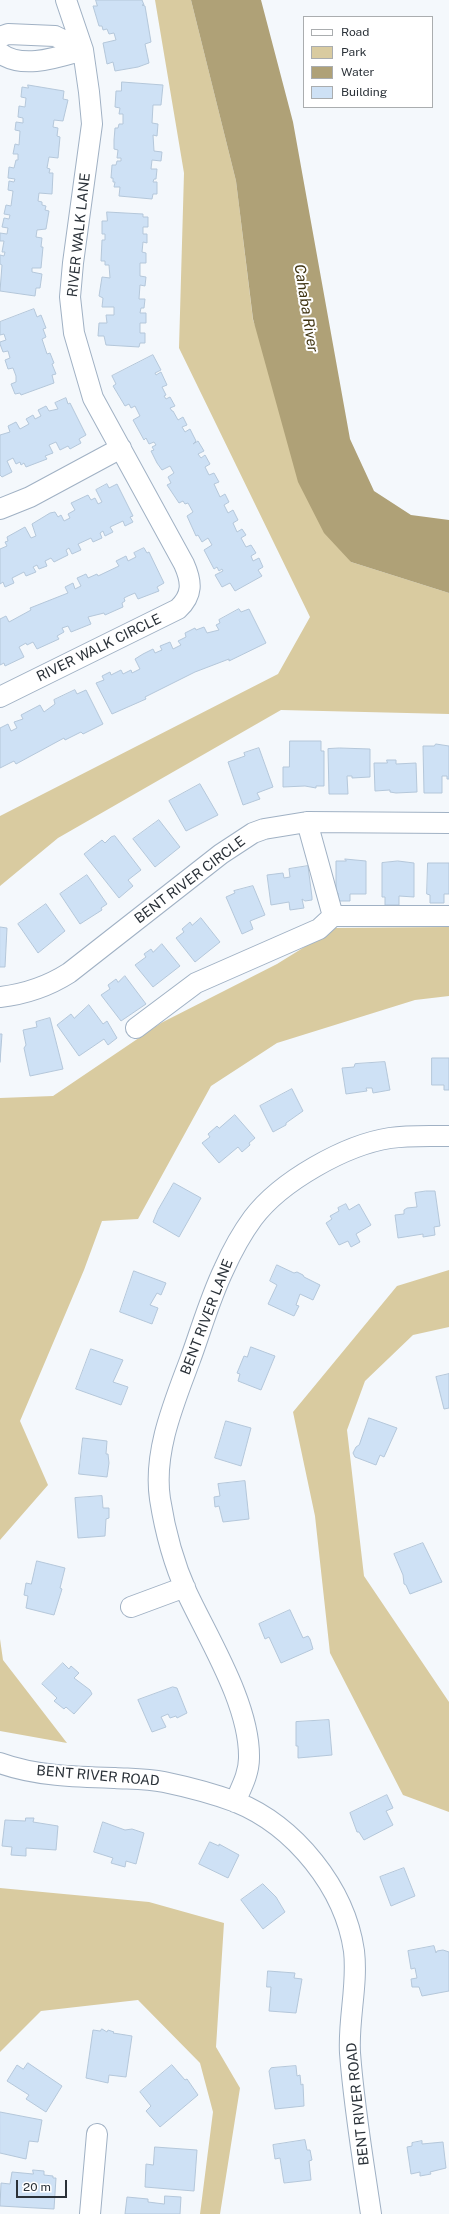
<!DOCTYPE html>
<style>
body{margin:0}
#map{position:relative;width:449px;height:2214px;overflow:hidden;background:#f4f8fc;font-family:"Public Sans",sans-serif}
canvas{display:block}
.legend{position:absolute;left:303px;top:16px;width:130px;height:92px;box-sizing:border-box;background:#fff;border:1px solid #aaadaf;margin:0;padding:5px 7px;list-style:none;font-size:12px;color:#2a3138}
.legend li{display:flex;align-items:center;gap:8px;height:20px}
.legend b{width:20px;border:1px solid #aaadaf}
.scale{position:absolute;left:16px;top:2180px;width:51px;height:18px;box-sizing:border-box;border:2px solid #2a3138;border-top:0;padding-left:5px;font-size:12px;line-height:14px;white-space:nowrap;color:#2a3138;-webkit-text-stroke:3px #fff;paint-order:stroke}
</style>
<div id="map">
<canvas width="449" height="2214"></canvas>
<ul class="legend">
<li><b style="height:5px;background:#fff"></b>Road</li>
<li><b style="height:11px;background:#d9cba0"></b>Park</li>
<li><b style="height:11px;background:#afa177"></b>Water</li>
<li><b style="height:11px;background:#cee1f5"></b>Building</li>
</ul>
<div class="scale">20 m</div>
</div>
<script>
const ctx = document.querySelector('canvas').getContext('2d');
ctx.lineJoin = 'round';
function fill(path, color) { ctx.fillStyle = color; ctx.fill(path, 'evenodd'); }
function strokePath(path, color, width, dash) { ctx.strokeStyle = color; ctx.lineWidth = width; ctx.lineCap = dash ? 'butt' : 'round'; ctx.setLineDash(dash || []); ctx.stroke(path); }
function label(font, color, halo, rows, align = 'center') {
  ctx.font = font + ' "Public Sans",sans-serif'; ctx.lineWidth = 4; ctx.setLineDash([]); ctx.textBaseline = 'middle'; ctx.strokeStyle = halo; ctx.fillStyle = color; for (const [text, x, y, turn = 0] of rows) {
    ctx.save(); ctx.translate(x, y); ctx.rotate((+turn || 0) * Math.PI / 180); ctx.textAlign = isNaN(turn) ? turn : align; if (halo) ctx.strokeText(text, 0, 0); ctx.fillText(text, 0, 0); ctx.restore();
  }
}
fill(new Path2D(`
 M155,0H191L236,181L253,320L351,562L449,593V714L281,710L58,838L0,886V816L278,674L310,617L179,348L184,173Z
 M449,927V996L415,1000L277,1043L211,1086L138,1219L102,1221L84,1270L20,1421L48,1485L0,1540V1098L53,1096L161,1023L277,964L335,928Z
 M449,1270V1327L413,1335L365,1381L347,1430L364,1576L449,1702V1812L403,1795L330,1653L315,1516L293,1412L397,1286Z
 M0,1639L3,1660L67,1743L0,1731Z
 M0,1888L149,1902L224,1923L216,2047L240,2088L220,2214H200L213,2112L200,2063L138,2000L41,2011L0,2052Z`), '#d9cba0');
fill(new Path2D(`
 M191,0H261L293,122L350,439L374,491L411,515L449,520V593L351,562L324,533L298,482L253,319L236,181Z`), '#afa177');
const building = new Path2D(`
 M96,0H142L144,5H142L145,6L151,42L145,44L149,63L138,67L115,71L113,62L107,64L103,43L116,40L114,33L109,34L107,29L103,30L102,26H99L93,6H97Z
 M122,82L163,85L161,105H153L152,123L158,124L157,136L153,135L154,151L162,152L161,161L152,160L151,169H157L156,179H154L153,182H157V194H153L152,199L119,196L120,187H114L115,182H113V178H111L112,165H116L117,161H121V158H117L118,150L114,149V140L115,128H118L119,124H123V114H119L120,108L115,107L116,91H121Z
 M28,85L64,91L63,99L68,100L63,121L54,120L53,127L58,128L57,136L60,137L58,158L49,157L47,168L50,169L49,173H53L52,194L39,193L38,201L42,202V205L46,206L45,210L49,211L46,229L37,230L36,237L42,238L41,247H43L41,268H32V272L42,274L40,288H36L35,296L0,291L2,265L0,264V255L4,256L5,252H2L4,241H0V233L7,234L8,228L2,227L4,218L9,219L10,215L4,214L6,205L11,206L13,191L8,190L9,181L14,182L15,179L8,178L9,167L14,168L16,160H18V154H13L15,144L19,145L20,131L15,130L16,122L23,123V118L18,117L19,106L25,107L26,98L21,97L22,87L28,88Z
 M107,212L143,214V217H148V227H143V234H147V243L143,242L142,252L146,253V263H140V276L146,277L145,286L140,285L139,299H145L144,308H141L140,313H146V323H140V333H145V343H140L139,347L106,345L104,336H98L99,323H107L106,315H114V307H102L103,298L99,296L102,277L110,278L109,265H105V261H101L102,240H105V234H102V221H107Z
 M34,309L37,317L41,315L46,328L43,329L46,337L42,339L47,354L50,353L54,363L52,364L56,374L52,375L54,383L21,395L20,393L15,394L11,384L16,382V376L13,368L8,369L5,360L10,358L8,351L3,352L0,344V342L6,340L4,334L0,335V322Z
 M153,355L161,370L155,373L156,375L161,372L167,385L162,387L166,395L164,396L166,399L170,397L175,406L170,408L172,411H173L178,420L183,417L187,425L182,427L185,432L190,429L196,441L193,444L198,441L204,451L198,454L201,458L205,455L210,464L205,467L209,475L214,473L219,482L214,484L220,497L225,494L229,502L224,505L228,513L233,510L238,520L233,523L237,532L242,529L246,535L241,538L246,547L251,545L256,553L251,556L253,561L259,558L263,567L258,570L262,576L235,591L230,583L222,587L215,575L223,571L222,569L219,571L217,567L214,569L204,550L212,545L208,538L202,542L198,535L196,536L187,516L193,512L188,503L185,504L183,501L179,503L167,485L171,483L168,477L174,473L170,466L162,470L157,463L151,451L154,450L152,447L156,445L154,442L149,444L146,438L144,440L133,420L140,416L135,406L131,408L129,404L125,406L113,386L116,384L112,376Z
 M66,398L68,404L70,403L86,435L79,439L81,443L70,449L68,446L60,450L56,442L49,445L53,453L45,456L47,459L26,467L24,463L21,465L20,462L16,464L13,458L7,461L12,472L2,477L0,475V435L10,432L8,426L16,422L20,429L29,424L26,419L33,415L35,419L41,416L38,410L46,406L49,411L58,409L55,403Z
 M107,484L109,488L117,484L133,516L130,517L133,522L125,526L123,521L110,527L113,532L105,536L103,531L100,533L102,538L93,542L91,538L78,544L81,550L72,554L69,548L66,550L68,555L54,562L51,558L45,561L47,566L39,569L37,565L33,567L36,572L26,576L24,572L12,578L14,583L5,587L3,582L0,584V549L7,546L5,542L8,541L7,537L25,527L31,538L36,536L32,524L50,513L55,512L58,517L61,515L64,521L70,518L68,514L75,510L71,503L88,495L91,500L95,498L98,504L102,502L96,490Z
 M144,548L147,553L149,552L164,583L157,587L159,591L138,599L135,593L128,596L124,598L125,601L122,603L123,607L105,615L104,613L88,617L91,624L71,632L68,626L62,628L64,632L57,636L59,639L37,649L33,642L27,645L26,643L19,647L24,657L5,666L4,663L0,665V619L6,616L9,622L31,610L30,608L68,593L65,587L73,583L75,589L81,586L77,578L86,574L88,578L97,574L98,576L119,566L116,561L126,556L128,561L136,557L134,553Z
 M239,609L241,612L249,609L266,643L229,661V659L195,672L145,697L146,699L112,714L96,683L104,680L102,676L110,672L111,675L121,670L123,674L131,670L132,673L140,669L135,659L143,654L153,649L155,653L162,650L160,646L170,642L173,649L181,645L178,641L186,637L185,633L195,628L196,630L204,627L207,633L219,630L216,625L220,623L219,620Z
 M75,690L77,694L86,690L103,724L83,734L81,732L65,740L64,738L16,764L14,761L0,768V728L8,724L11,731L17,728L14,722L23,719L21,715L40,705L44,712L55,704L54,700Z
 M290,741H321V751H324V786H316V788L305,786L283,787V767H289Z
 M436,744L449,746V779H447V776H442V793H424L423,746H434Z
 M259,748L273,787L257,793L260,799L243,805L228,762L245,756L244,753Z
 M340,748L370,749V777L352,778V776H347L348,794H329L328,749Z
 M387,760H396V764L416,763L417,792L396,793L390,792V790L375,791L374,763H387Z
 M200,784L218,815L186,831L169,801Z
 M159,820L180,847L155,867L133,839Z
 M115,836L141,870L128,880L133,886L119,898L84,854L102,840L105,843L111,837Z
 M345,859L366,861V894H350V901H338V893L336,894V861H346Z
 M398,861L414,863V897L399,896V905H385V897H382V863Z
 M428,863H449V894H444V903H430V895L427,894Z
 M308,866L312,897V900L305,901L302,899L304,908L290,910L289,902L271,905L267,875L283,873L284,878L290,877L289,869Z
 M87,875L107,904L101,908L102,910L80,924L60,894Z
 M253,886L265,915L250,921L253,929L242,934L226,897L235,893L234,891Z
 M46,904L65,931L38,953L18,924Z
 M201,918L220,942L195,962L176,938L184,932L182,929L190,922L192,925Z
 M0,927L7,928L5,967H0Z
 M162,944L180,966L153,987L135,965L146,957L144,954L151,949L153,952Z
 M125,976L146,1004L121,1021L101,995L110,989L108,985L116,979L118,982Z
 M89,1005L103,1024L107,1021L117,1038L108,1045L104,1039L79,1056L57,1025L71,1014L74,1018Z
 M50,1018L63,1069L30,1076L24,1048L26,1045L23,1030L37,1027L36,1022Z
 M0,1034H2L0,1062Z
 M432,1058H449V1090H444V1085H432Z
 M385,1062L390,1090L373,1093L372,1088H366L367,1091L346,1094L342,1068L354,1067L355,1064Z
 M292,1089L303,1111L286,1123V1125L273,1132L260,1106Z
 M235,1115L255,1138L249,1143L250,1145L242,1152L238,1147L219,1163L202,1143L210,1137L208,1134L217,1126L219,1128Z
 M174,1183L201,1198L179,1237L153,1222L158,1210Z
 M426,1191H435L440,1226L434,1227L435,1235L423,1237V1234L398,1238L395,1215L404,1214V1210L407,1208L417,1207L415,1193Z
 M346,1204L349,1210L359,1204L371,1225L356,1234L360,1242L351,1247L348,1241L339,1245L326,1223L332,1219L330,1216L339,1211L338,1208Z
 M277,1265L294,1273L297,1272L303,1275L304,1277L320,1285L313,1300L300,1294L296,1305L299,1306L294,1316L268,1304L277,1285L270,1281Z
 M134,1271L166,1283L161,1295L157,1293L150,1305L158,1308L152,1324L120,1312Z
 M251,1347L275,1356L261,1390L238,1381L240,1374L237,1373L244,1356L247,1357Z
 M91,1349L123,1360L113,1382L128,1387L121,1405L76,1389Z
 M449,1374V1408L444,1409L436,1377Z
 M369,1418L397,1428L384,1457L380,1455L376,1465L355,1457L353,1453L356,1447L359,1445Z
 M226,1421L251,1428L241,1466L215,1458Z
 M83,1438L107,1441L106,1454H108L109,1463L107,1477L79,1474Z
 M245,1481L249,1519L223,1522L219,1506L215,1507L214,1497L220,1496L218,1484Z
 M102,1496L103,1508H109V1518L106,1519L105,1536L78,1538L75,1498Z
 M423,1543L442,1582L410,1594L406,1585L404,1584L403,1575L394,1554Z
 M37,1561L65,1568L60,1588L62,1589L54,1615L26,1608L28,1596L24,1595L26,1583L31,1584Z
 M290,1610L303,1638L308,1636L310,1639L313,1649L281,1663L269,1637L265,1639L259,1624Z
 M63,1663L69,1669L71,1666L79,1673L74,1678L90,1690L92,1694L74,1714L66,1707L64,1709L54,1701L57,1698L42,1684Z
 M173,1687L177,1688L187,1713L177,1718L176,1716L170,1718L168,1714L161,1717L166,1727L152,1732L138,1700Z
 M329,1720L332,1755L298,1758V1746H296V1722Z
 M387,1795L393,1808L386,1811L393,1825L364,1840L359,1832H357L350,1813Z
 M26,1818H34L33,1822L58,1826L56,1850L26,1848V1856L11,1855L12,1847L2,1846L5,1820L25,1821Z
 M103,1822L125,1830L132,1829L144,1833L136,1864L126,1861L125,1867L111,1863L113,1858L94,1852Z
 M210,1842L219,1846V1844L239,1855L228,1878L199,1864Z
 M404,1868L415,1896L391,1906L380,1877Z
 M263,1884L276,1897L285,1912L263,1929L241,1900Z
 M434,1946L436,1953L437,1951L443,1950L449,1952V1991L422,1996L419,1987H412L411,1979L417,1978L415,1968L411,1969L408,1951Z
 M268,1971L295,1973L294,1978L302,1979L296,2013L269,2011L271,1987H267Z
 M102,2029L107,2032L108,2030L114,2032L113,2033L132,2036L126,2077L109,2075L108,2083L86,2078L93,2030L100,2031Z
 M28,2063L62,2086L46,2112L26,2099L29,2095L7,2081L17,2065L23,2069Z
 M172,2065L185,2080L187,2079L198,2095L160,2127L146,2111L151,2106L140,2092Z
 M296,2066L297,2076L300,2075L301,2085L303,2084L304,2106L275,2109L269,2071L271,2068Z
 M0,2112L42,2120L38,2142L29,2141L26,2159L0,2153Z
 M305,2140L307,2150H310L312,2160L309,2161L311,2180L284,2183L280,2158L275,2159L273,2145Z
 M422,2141V2144L443,2142L446,2168L430,2172L431,2174L420,2176V2172L411,2174L407,2147L412,2146V2143Z
 M155,2147L197,2150L194,2191L145,2187L146,2164L153,2165Z
 M33,2170L44,2171V2175L53,2176V2178H56L54,2209L0,2206L1,2183L10,2184L12,2172L33,2174Z
 M165,2196L181,2197L180,2214H125L127,2197L148,2199V2202L164,2204Z`);
fill(building, '#cee1f5');
strokePath(building, '#b4c7da', 1);
const minor = new Path2D(`
 M0,37L8,34L55,36L83,50
 M0,53C23,70 58,57 83,50
 M0,509L30,497L121,448
 M0,697L178,609C193,595 192,582 184,564L93,398L74,333L70,297L73,263L92,124L89,92L83,50L66,0
 M307,822L333,916
 M0,997C26,994 47,987 69,973L221,854L253,833L264,829L307,822L449,823
 M136,1028L196,983L319,929L333,916H449
 M131,1607L185,1587
 M0,1763C35,1776 78,1777 115,1778C132,1779 148,1779 164,1782C188,1787 214,1794 236,1802C295,1826 345,1888 354,1951C358,1985 348,2019 350,2053C354,2107 363,2160 371,2214
 M235,1802C241,1788 249,1774 249,1758C250,1705 209,1640 187,1593C174,1564 165,1531 160,1499C153,1452 174,1403 190,1360C201,1330 210,1298 224,1269C232,1251 242,1233 253,1218C281,1181 345,1145 390,1138C409,1135 430,1136 449,1136
 M90,2214L97,2134`);
strokePath(minor, '#a0b1c4', 22);
strokePath(minor, '#fff', 20);
label('14px', '#2a3138', '#fff', [
 ["RIVER WALK LANE",79,235,-84],
 ["RIVER WALK CIRCLE",99,648,-26],
 ["BENT RIVER CIRCLE",190,880,-37],
 ["BENT RIVER LANE",207,1317,-69],
 ["BENT RIVER ROAD",98,1776,5],
 ["BENT RIVER ROAD",358,2104,-96]
]);
label('italic 15px', '#3f3310', '#fff', [
 ["Cahaba River",306,308,81]
]);
</script>
